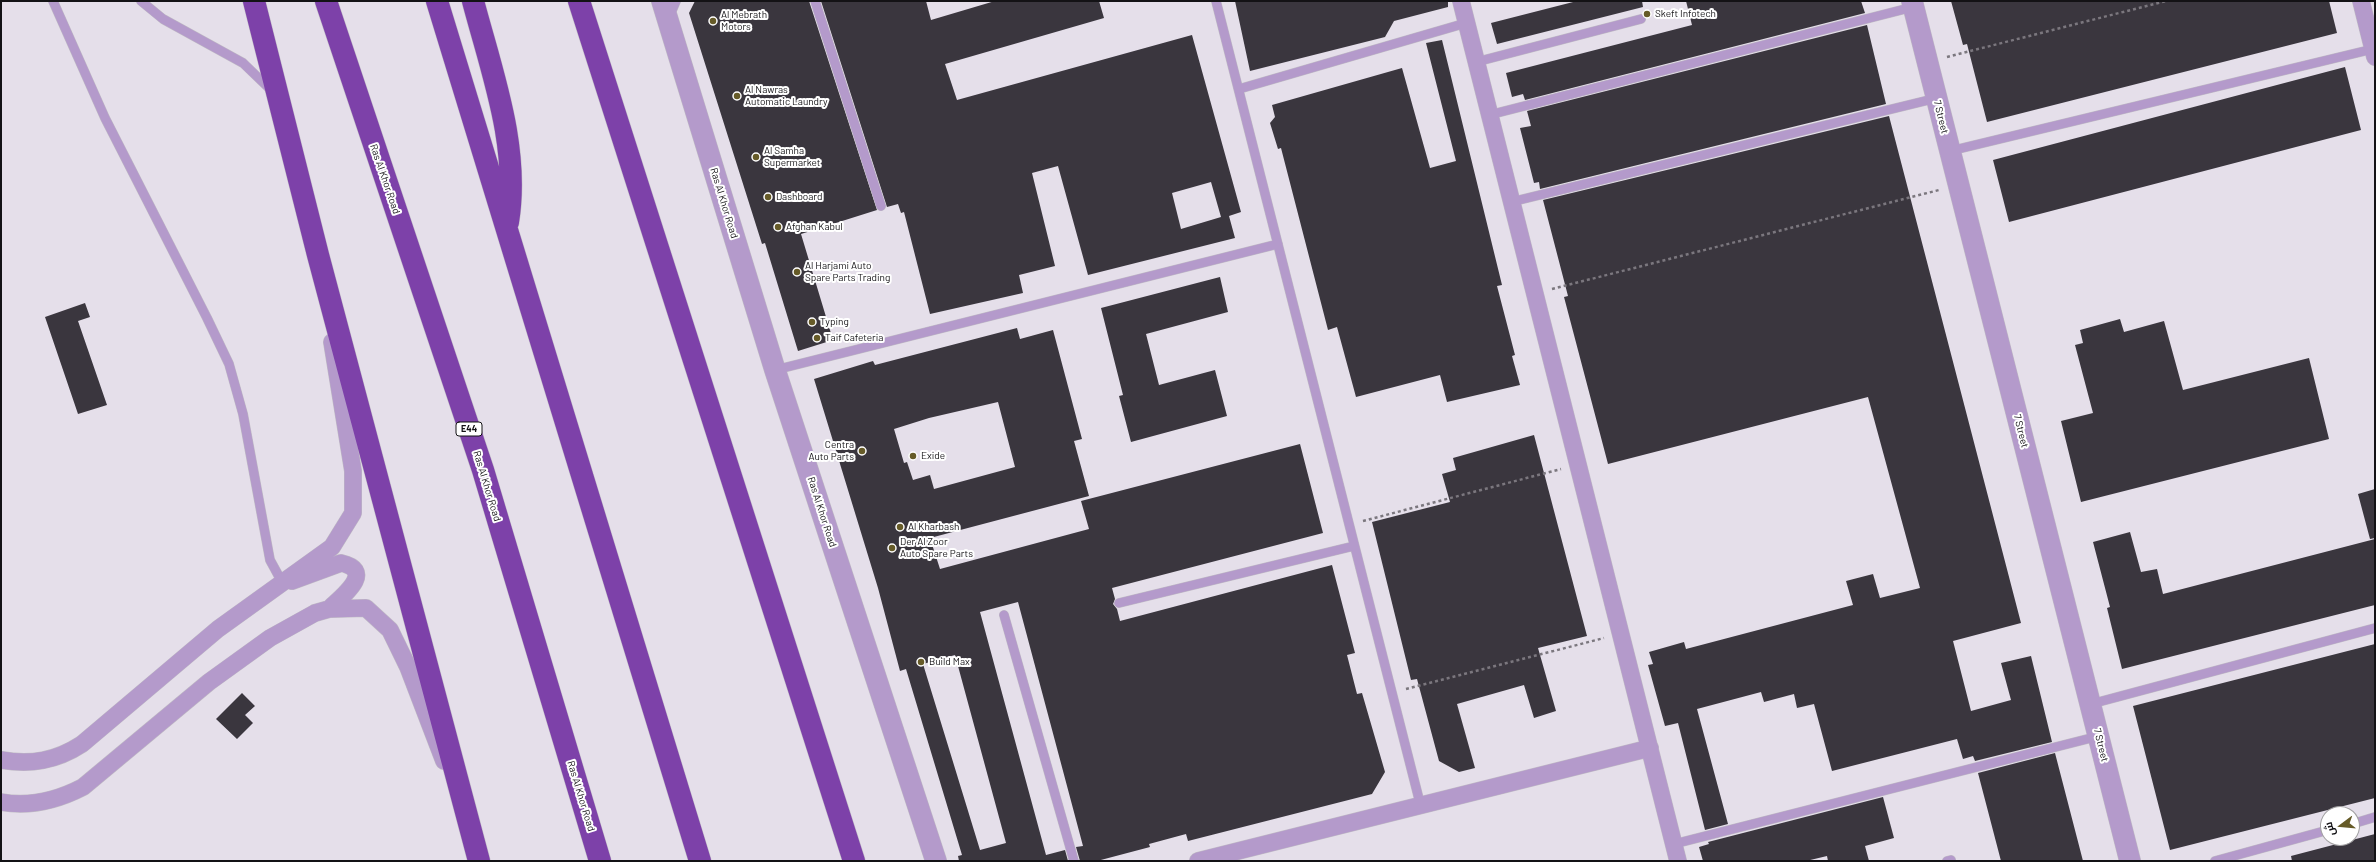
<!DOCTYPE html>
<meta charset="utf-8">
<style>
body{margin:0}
#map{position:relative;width:2376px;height:862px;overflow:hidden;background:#e5dfea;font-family:Barlow,Cairo,sans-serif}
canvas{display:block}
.frame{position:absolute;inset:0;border:2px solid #131215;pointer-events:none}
.north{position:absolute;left:2320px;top:806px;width:40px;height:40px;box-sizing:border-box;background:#fff;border:1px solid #a1a0a1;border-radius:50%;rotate:254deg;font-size:11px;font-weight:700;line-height:16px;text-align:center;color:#131215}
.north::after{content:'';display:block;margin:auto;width:14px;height:18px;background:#665b28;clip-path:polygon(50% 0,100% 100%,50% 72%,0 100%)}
</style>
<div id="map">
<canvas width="2376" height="862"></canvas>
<div class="frame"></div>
<div class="north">ش</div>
</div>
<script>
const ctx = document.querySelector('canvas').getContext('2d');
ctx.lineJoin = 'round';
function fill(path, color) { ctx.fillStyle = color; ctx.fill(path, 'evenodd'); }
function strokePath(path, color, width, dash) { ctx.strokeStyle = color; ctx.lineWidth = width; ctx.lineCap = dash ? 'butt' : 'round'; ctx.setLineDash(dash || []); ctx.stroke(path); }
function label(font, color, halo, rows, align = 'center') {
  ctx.font = font + ' Barlow,sans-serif'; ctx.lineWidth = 4; ctx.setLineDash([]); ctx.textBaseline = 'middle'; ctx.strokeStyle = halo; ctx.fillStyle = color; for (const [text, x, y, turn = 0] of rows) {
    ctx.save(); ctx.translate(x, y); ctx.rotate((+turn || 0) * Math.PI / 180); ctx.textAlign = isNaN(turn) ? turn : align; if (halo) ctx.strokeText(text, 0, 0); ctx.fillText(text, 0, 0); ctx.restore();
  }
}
fill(new Path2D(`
 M695,1H809L877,210L801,234L833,340L798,351L765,243L762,244L689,13Z
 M821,1H926L931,20L995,1H1099L1104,18L945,64L957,100L1192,35L1241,212L1229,216L1235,238L1088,275L1058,166L1032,173L1055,266L1019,275L1023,293L930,314L904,212L901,213L898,204L887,207ZM1211,182L1221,217L1181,229L1172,193Z
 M1235,1H1448V7L1394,21L1385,37L1250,71Z
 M1577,1H1642L1643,7L1497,44L1491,23Z
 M1686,1H1861L1865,13L1525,100L1523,94L1512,97L1506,73L1692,25Z
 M1951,1H2329L2337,33L1987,122L1967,44L1963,45Z
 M1867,25L1886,104L1540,189L1539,182L1534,183L1520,128L1531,126L1527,111Z
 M1442,40L1502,285L1497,286L1515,355L1512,356L1520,385L1447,402L1440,375L1356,397L1337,327L1328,330L1281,148L1278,149L1270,123L1275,117L1272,105L1402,68L1430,168L1456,161L1426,43Z
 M2345,67L2361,130L2009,222L1993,160Z
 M1889,116L2021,623L1953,641L1971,711L2011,700L2001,663L2031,656L2052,742L1975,761L1973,756L1963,759L1957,739L1832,771L1814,704L1797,708L1794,694L1764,702L1761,692L1697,709L1728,824L1705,830L1678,723L1665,726L1648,665L1653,664L1649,652L1684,642L1686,649L1853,605L1846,581L1873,574L1880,598L1920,588L1868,397L1608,464L1564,297L1568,296L1543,200Z
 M1220,277L1228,312L1146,334L1159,385L1215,370L1227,416L1131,442L1119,396L1123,395L1101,308Z
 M85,303L90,317L78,321L107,405L78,414L45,317Z
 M2120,319L2124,332L2164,321L2183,390L2309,358L2329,439L2081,502L2061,421L2093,413L2075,345L2083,343L2080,330Z
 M1017,328L1020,339L1053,330L1082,439L1074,441L1089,496L930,538L940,569L1089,529L1081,501L1300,444L1323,533L1112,588L1115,599L1113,604L1117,609L1120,621L1332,565L1355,653L1347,655L1357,694L1362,693L1385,772L1372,794L1188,841L1186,834L1149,844L1150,847L1097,861H1080L1076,847L1083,846L1018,602L980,612L1046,855L1065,850L1068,861H959L958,856L962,855L906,669L900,671L878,588L814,379L873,361L875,365ZM998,402L1015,467L934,489L930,475L913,480L907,462L904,463L894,429L929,418ZM955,655L1006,843L980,850L923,664Z
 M1534,435L1587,636L1538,648L1556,711L1534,718L1524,685L1457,704L1475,768L1459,772L1439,761L1417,679L1411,680L1372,522L1450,502L1442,474L1456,470L1453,458Z
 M2375,489V538L2370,539L2358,494Z
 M2130,532L2141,572L2157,569L2163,594L2375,539V605L2122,669L2107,608L2110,607L2093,542Z
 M2375,644V798L2170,850L2133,706Z
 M242,693L255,706L245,715L253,723L237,739L216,719Z
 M2055,753L2083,861H2001L1978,773Z
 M1883,797L1894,838L1865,846L1869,861H1828L1827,856L1806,861H1703L1699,847L1709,844L1708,842Z
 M2375,834V861H2292L2291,856Z`), '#3a363e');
const service = new Path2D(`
 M53,1L105,118L207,318L229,364L243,414L270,560L282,582
 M141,1L163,19L243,63L271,90
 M815,1L881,206
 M1216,1L1421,807
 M670,15L676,1
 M1476,62L1641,19
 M1239,89L1466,23
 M1489,115L1913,7
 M1950,151L2373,49
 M1511,202L1937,98
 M775,370L1278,244
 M1119,603L1354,546
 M1004,615L1074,861
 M2091,704L2375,628
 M2352,824L2375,817
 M1674,844L2099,736
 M1947,861L1951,860
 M2215,861L2328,830`);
const minor = new Path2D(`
 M1461,1L1678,861
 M2361,1L2375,57
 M292,581L341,563C377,571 340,598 329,609
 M1,760C31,765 56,761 82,744L218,629L332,547L353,513V471L332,342
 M1,802C29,807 58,800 83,787L209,682L270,638L315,613L329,609L366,608L390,630L408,667L444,761
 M1198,861L1650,748`);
const tertiary = new Path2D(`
 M662,1L775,370L936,861
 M1912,1L2130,861`);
const motorway = new Path2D(`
 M254,1L318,255L479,861
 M326,1L483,470L600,861
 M437,1L700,861
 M473,1C492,73 520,147 508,222
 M579,1L854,861`);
strokePath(service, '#bfbac4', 10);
strokePath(minor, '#bfbac4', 18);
strokePath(tertiary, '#bfbac4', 22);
strokePath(motorway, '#bfbac4', 23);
strokePath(new Path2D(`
 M1947,57L2166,1
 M1552,289L1939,190
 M1363,521L1561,469
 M1406,689L1604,638`), '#7b777e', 2.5, [3, 3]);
strokePath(service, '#b49acb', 9);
strokePath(minor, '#b49acb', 17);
strokePath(tertiary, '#b49acb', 21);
strokePath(motorway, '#7d41a9', 22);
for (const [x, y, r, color] of [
 [1647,14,4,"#665b28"],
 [713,21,4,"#665b28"],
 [737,96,4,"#665b28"],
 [756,157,4,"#665b28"],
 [768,197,4,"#665b28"],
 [778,227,4,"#665b28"],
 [797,272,4,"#665b28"],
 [812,322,4,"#665b28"],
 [817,338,4,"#665b28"],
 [862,451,4,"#665b28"],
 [913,456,4,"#665b28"],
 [900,527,4,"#665b28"],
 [892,548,4,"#665b28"],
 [921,662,4,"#665b28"]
]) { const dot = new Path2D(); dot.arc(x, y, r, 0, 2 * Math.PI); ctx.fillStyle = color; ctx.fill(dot); strokePath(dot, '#fff', 1.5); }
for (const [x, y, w] of [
 [469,429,26]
]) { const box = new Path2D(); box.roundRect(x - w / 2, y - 7, w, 14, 3); ctx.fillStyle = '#fff'; ctx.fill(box); strokePath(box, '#131215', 1); }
label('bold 9px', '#131215', null, [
 ["E44",469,429]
]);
label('10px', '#131215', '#fff', [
 ["Skeft Infotech",1655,14],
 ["Al Mebrath",721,15],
 ["Motors",721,27],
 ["Al Nawras",745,90],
 ["Automatic Laundry",745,102],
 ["Al Samha",764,151],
 ["Supermarket",764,163],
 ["Dashboard",776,197],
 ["Afghan Kabul",786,227],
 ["Al Harjami Auto",805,266],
 ["Spare Parts Trading",805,278],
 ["Typing",820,322],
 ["Taif Cafeteria",825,338],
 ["Centra",854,445,"right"],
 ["Auto Parts",854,457,"right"],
 ["Exide",921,456],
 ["Al Kharbash",908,527],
 ["Der Al Zoor",900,542],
 ["Auto Spare Parts",900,554],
 ["Build Max",929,662]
], 'left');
label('10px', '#131215', '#fff', [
 ["7 Street",1941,117,76],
 ["Ras Al Khor Road",385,179,71],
 ["Ras Al Khor Road",724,203,73],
 ["7 Street",2021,431,76],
 ["Ras Al Khor Road",487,486,73],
 ["Ras Al Khor Road",822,512,72],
 ["7 Street",2101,745,76],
 ["Ras Al Khor Road",581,796,73]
]);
</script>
